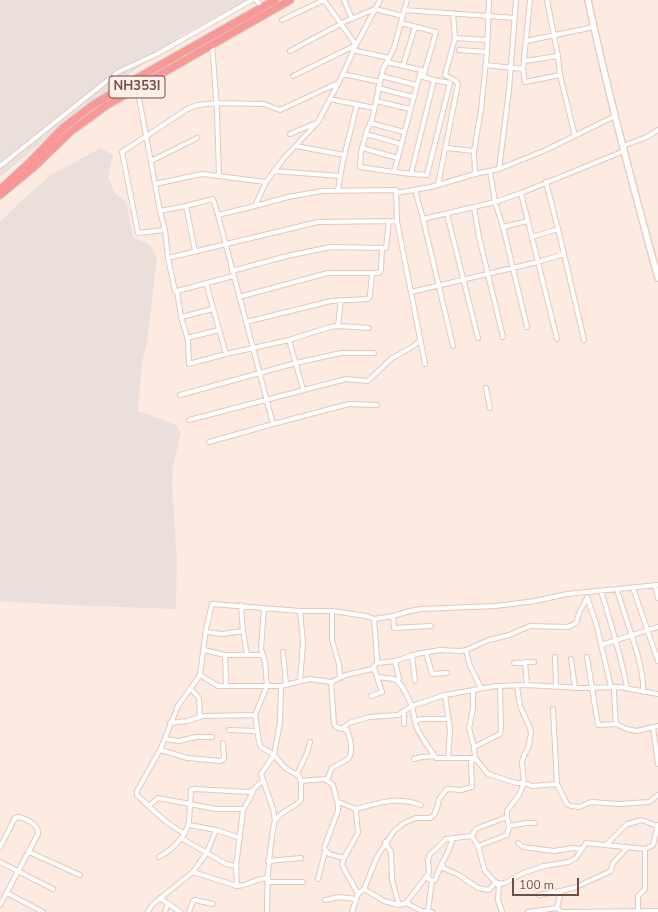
<!DOCTYPE html>
<style>
body{margin:0}
#map{position:relative;width:658px;height:912px;overflow:hidden;background:#fdeae0;font-family:"Nunito Sans",sans-serif}
canvas{display:block}
.scale{position:absolute;left:512px;top:878px;width:67px;height:18px;box-sizing:border-box;border:2px solid #734c47;border-top:0;padding-left:5px;font-size:12px;line-height:14px;white-space:nowrap;color:#734c47;-webkit-text-stroke:3px #ffefe6;paint-order:stroke}
</style>
<div id="map">
<canvas width="658" height="912"></canvas>
<div class="scale">100 m</div>
</div>
<script>
const ctx = document.querySelector('canvas').getContext('2d');
ctx.lineJoin = 'round';
function fill(path, color) { ctx.fillStyle = color; ctx.fill(path, 'evenodd'); }
function strokePath(path, color, width, dash) { ctx.strokeStyle = color; ctx.lineWidth = width; ctx.lineCap = dash ? 'butt' : 'round'; ctx.setLineDash(dash || []); ctx.stroke(path); }
function label(font, color, halo, rows, align = 'center') {
  ctx.font = font + ' "Nunito Sans",sans-serif'; ctx.lineWidth = 3.5; ctx.setLineDash([]); ctx.textBaseline = 'middle'; ctx.strokeStyle = halo; ctx.fillStyle = color; for (const [text, x, y, turn = 0] of rows) {
    ctx.save(); ctx.translate(x, y); ctx.rotate((+turn || 0) * Math.PI / 180); ctx.textAlign = isNaN(turn) ? turn : align; if (halo) ctx.strokeText(text, 0, 0); ctx.fillText(text, 0, 0); ctx.restore();
  }
}
fill(new Path2D(`
 M0,0H246L182,35L73,116L0,177Z
 M101,148L113,155L108,177L115,194L122,198L127,205L133,237L150,245L157,258L147,342L142,362L138,411L176,425L181,432L173,466L172,486L177,560L176,609L67,605L0,601V222L23,199L51,175Z`), '#ebdfdc');
const street = new Path2D(`
 M256,0L263,8
 M344,0L352,19
 M547,0L558,56
 M404,10L515,18
 M282,20L324,0
 M401,23L436,32L423,77L434,80L411,174L427,175L450,83L434,80
 M455,38L487,40
 M526,41L594,27
 M212,44L217,111L219,176
 M353,50L389,58
 M459,50L487,52
 M290,51L346,21L375,9L403,16
 M387,62L421,70L394,172L360,167L361,152L367,130L372,120L383,69L394,48L407,0
 M485,65L523,69L525,82L560,75L558,56L524,61
 M403,66L415,27
 M523,69L530,0
 M343,74L380,82
 M560,75L575,136
 M293,76L356,45L324,0
 M381,76L416,85
 M134,80L137,87L160,211L186,206L213,199L218,215
 M378,88L413,97
 M330,99L374,108
 M376,101L410,109
 M370,123L404,132
 M290,134L316,123
 M366,134L401,144
 M296,146L344,155
 M623,146L647,137L658,130
 M362,148L398,158
 M446,148L474,151
 M151,161L197,138
 M0,166L118,72L157,54L252,0
 M499,169L546,150L615,116
 M274,171L340,176
 M490,171L495,202L503,227L527,327
 M394,172L411,174
 M475,174L499,169L509,90L516,0
 M546,182L558,229
 M155,184L202,174L266,182
 M438,185L458,84L456,81L445,75L455,38L453,13
 M338,190L343,161L357,104
 M415,190L423,219L495,202L521,193L624,151
 M396,193L431,187L475,174L474,151L481,110L487,52L489,0
 M521,193L557,339
 M186,206L195,251
 M474,207L479,237L503,337
 M160,211L165,230L138,233L122,152L189,108L198,105L217,103L264,104L280,110L338,83
 M447,214L478,338
 M423,219L453,346
 M397,221L425,364
 M503,227L528,221
 M165,230L168,258L318,222L397,221L396,190L322,191L288,197L255,206
 M532,237L558,229L564,254
 M168,258L175,291H177L233,276
 M232,271L287,256L331,247L386,248L389,221
 M206,283L226,354
 M177,291L181,317L188,340L189,364L226,354L289,340L330,327L338,326L369,328
 M411,292L538,262L564,254L584,340
 M239,297L328,273H379L381,270L382,248
 M181,317L213,309
 M246,322L331,301L368,299L370,296L372,273
 M338,326L341,300
 M187,338L219,330
 M289,340L303,389
 M486,388L490,408
 M180,395L296,363L341,353H374
 M377,405L349,404L273,424L218,215L255,206L266,182L284,158L318,122L342,76L356,45L380,0
 M189,420L346,379L367,381L370,379L391,359L412,347L421,340
 M209,442L273,424
 M655,585L658,598
 M633,588L658,661
 M617,590C624,612 631,633 638,656C641,669 644,678 643,692
 M601,591C611,623 621,655 627,688
 M587,597L596,623L611,687
 M332,611V640L339,664L340,678
 M393,616L394,628L431,626
 M243,631L247,655
 M206,632L222,634L243,631L241,605
 M601,645L658,627
 M204,650L225,655H262
 M466,650L470,666L481,688
 M283,652L286,684
 M426,652L432,674L447,673
 M225,655L226,685
 M412,655L415,681
 M555,657L556,687
 M587,657L598,725L616,724L627,729L637,731L658,726
 M571,659L575,688
 M395,661L399,679
 M525,662L527,685
 M377,663L395,661L417,654L440,650L460,651L466,650L489,640L509,635L530,626L568,627L576,623L580,611L587,598
 M514,663L534,662
 M200,675L218,686H267L265,662L261,649L264,608
 M378,677C383,678 389,678 394,679C403,683 408,698 412,706L445,695L496,686L527,685L580,688L619,687L658,694
 M300,681L303,643L300,611
 M614,687V695L616,724
 M191,689L199,698L200,717
 M473,690V708L469,728L474,747L475,758L488,774L516,783H524L522,762L524,755L528,748L531,734L530,728L520,706L517,686
 M445,695L450,730L448,758
 M371,696L382,692L374,668
 M449,719H421L415,721C415,730 430,749 436,758H475
 M170,723L187,721L203,716L255,715
 M404,724V711
 M653,727L658,764
 M343,728L349,723L369,717L398,715L412,706L415,721
 M229,730L257,731
 M165,739L179,741L196,737H212
 M474,747L500,734L501,729L500,686
 M160,750L188,758L220,761L224,759V757L223,743
 M414,759L422,757L435,756
 M297,774L307,753L310,742
 M327,780L332,768L348,759C354,752 350,738 347,730L336,727L334,724L331,682
 M301,781L325,779L333,785L338,805V811L324,848L329,854L344,858
 M557,784L567,804L571,806L579,807L591,802L619,804L649,802L658,795
 M338,802L354,808L356,812L358,833L344,858L342,865L358,894
 M149,806L158,798L216,809H243
 M356,809C381,803 396,796 421,805
 M275,821L273,809L261,774L274,755L280,723L281,686
 M189,825L216,830L240,838
 M509,826L526,823H535
 M184,833C166,824 152,809 137,795V791L161,748L178,706L200,675L206,629L212,604L300,611H332L366,616L374,619L393,616L410,611L421,609L496,606L535,601L567,594L658,585
 M472,836L475,830L478,828L507,817
 M181,838L226,864L236,866
 M453,838L448,852L442,863L443,868L459,875L478,888L489,890L496,882
 M385,842L391,852L392,880L399,905
 M518,843L523,847L554,851L573,848L582,849
 M606,845L627,824L642,820L657,826
 M478,846L485,871L497,884L505,883L523,873L544,866L569,862L576,858L586,843L645,849L653,845L658,825
 M0,847L15,818L19,817C27,819 39,825 38,834L0,905
 M29,852L80,875
 M159,857C173,849 185,838 189,822L191,790L194,789L250,792C256,790 256,784 263,781
 M268,861L301,858
 M0,862L53,889
 M193,872L237,886C247,886 255,879 267,878
 M426,877L432,881L428,911
 M318,879L325,852
 M435,880L441,865
 M267,882H303
 M499,883L498,900L502,912
 M237,886L236,866L243,810L250,798L253,791
 M364,889L384,901L399,905L406,903L422,911L432,912
 M7,893L43,912
 M539,895L561,891
 M160,898L180,912
 M325,900L339,897L356,899
 M406,903L429,873L428,860L430,854L435,850L446,839L472,836L478,846L507,835L509,827L507,817V811L519,795L524,783L532,786L557,784L553,709
 M557,908L561,891L576,887L611,871L613,863L628,847
 M638,911V896L645,889V849
 M148,912L152,905L193,872L207,852L216,830
 M165,912L168,903
 M189,912L193,901L195,900L213,904
 M267,912C267,887 268,862 272,837C273,831 273,824 276,819C283,810 294,808 301,800V781L299,776L285,768L274,755L261,747L259,742L255,715L267,686H281L310,679L331,682L346,675L372,669L377,663V658L374,619
 M352,912L358,894L364,889L377,857L394,831L404,823L416,818H430L434,815L437,808L439,799L447,789L461,790L472,787L471,762L475,758
 M528,912L557,908L562,912
 M564,912L658,911`);
const secondary = new Path2D(`
 M588,0C608,94 633,186 658,278`);
const highway = new Path2D(`
 M2,188L31,161L63,128L93,105L134,80L275,0
 M0,195L35,166L70,132L107,105L290,0`);
strokePath(street, '#e3c7bf', 6);
strokePath(secondary, '#e8c6bb', 8);
strokePath(highway, '#d5c9c8', 9);
strokePath(street, '#fff', 4);
strokePath(secondary, '#fff', 5.5);
strokePath(highway, '#f99794', 7);
for (const [x, y, w] of [
 [137,87,56]
]) { const box = new Path2D(); box.roundRect(x - w / 2, y - 11, w, 22, 3); ctx.fillStyle = '#ffefe6'; ctx.fill(box); strokePath(box, '#734c47', 1); }
label('bold 13px', '#734c47', null, [
 ["NH353I",137,87]
]);
</script>
